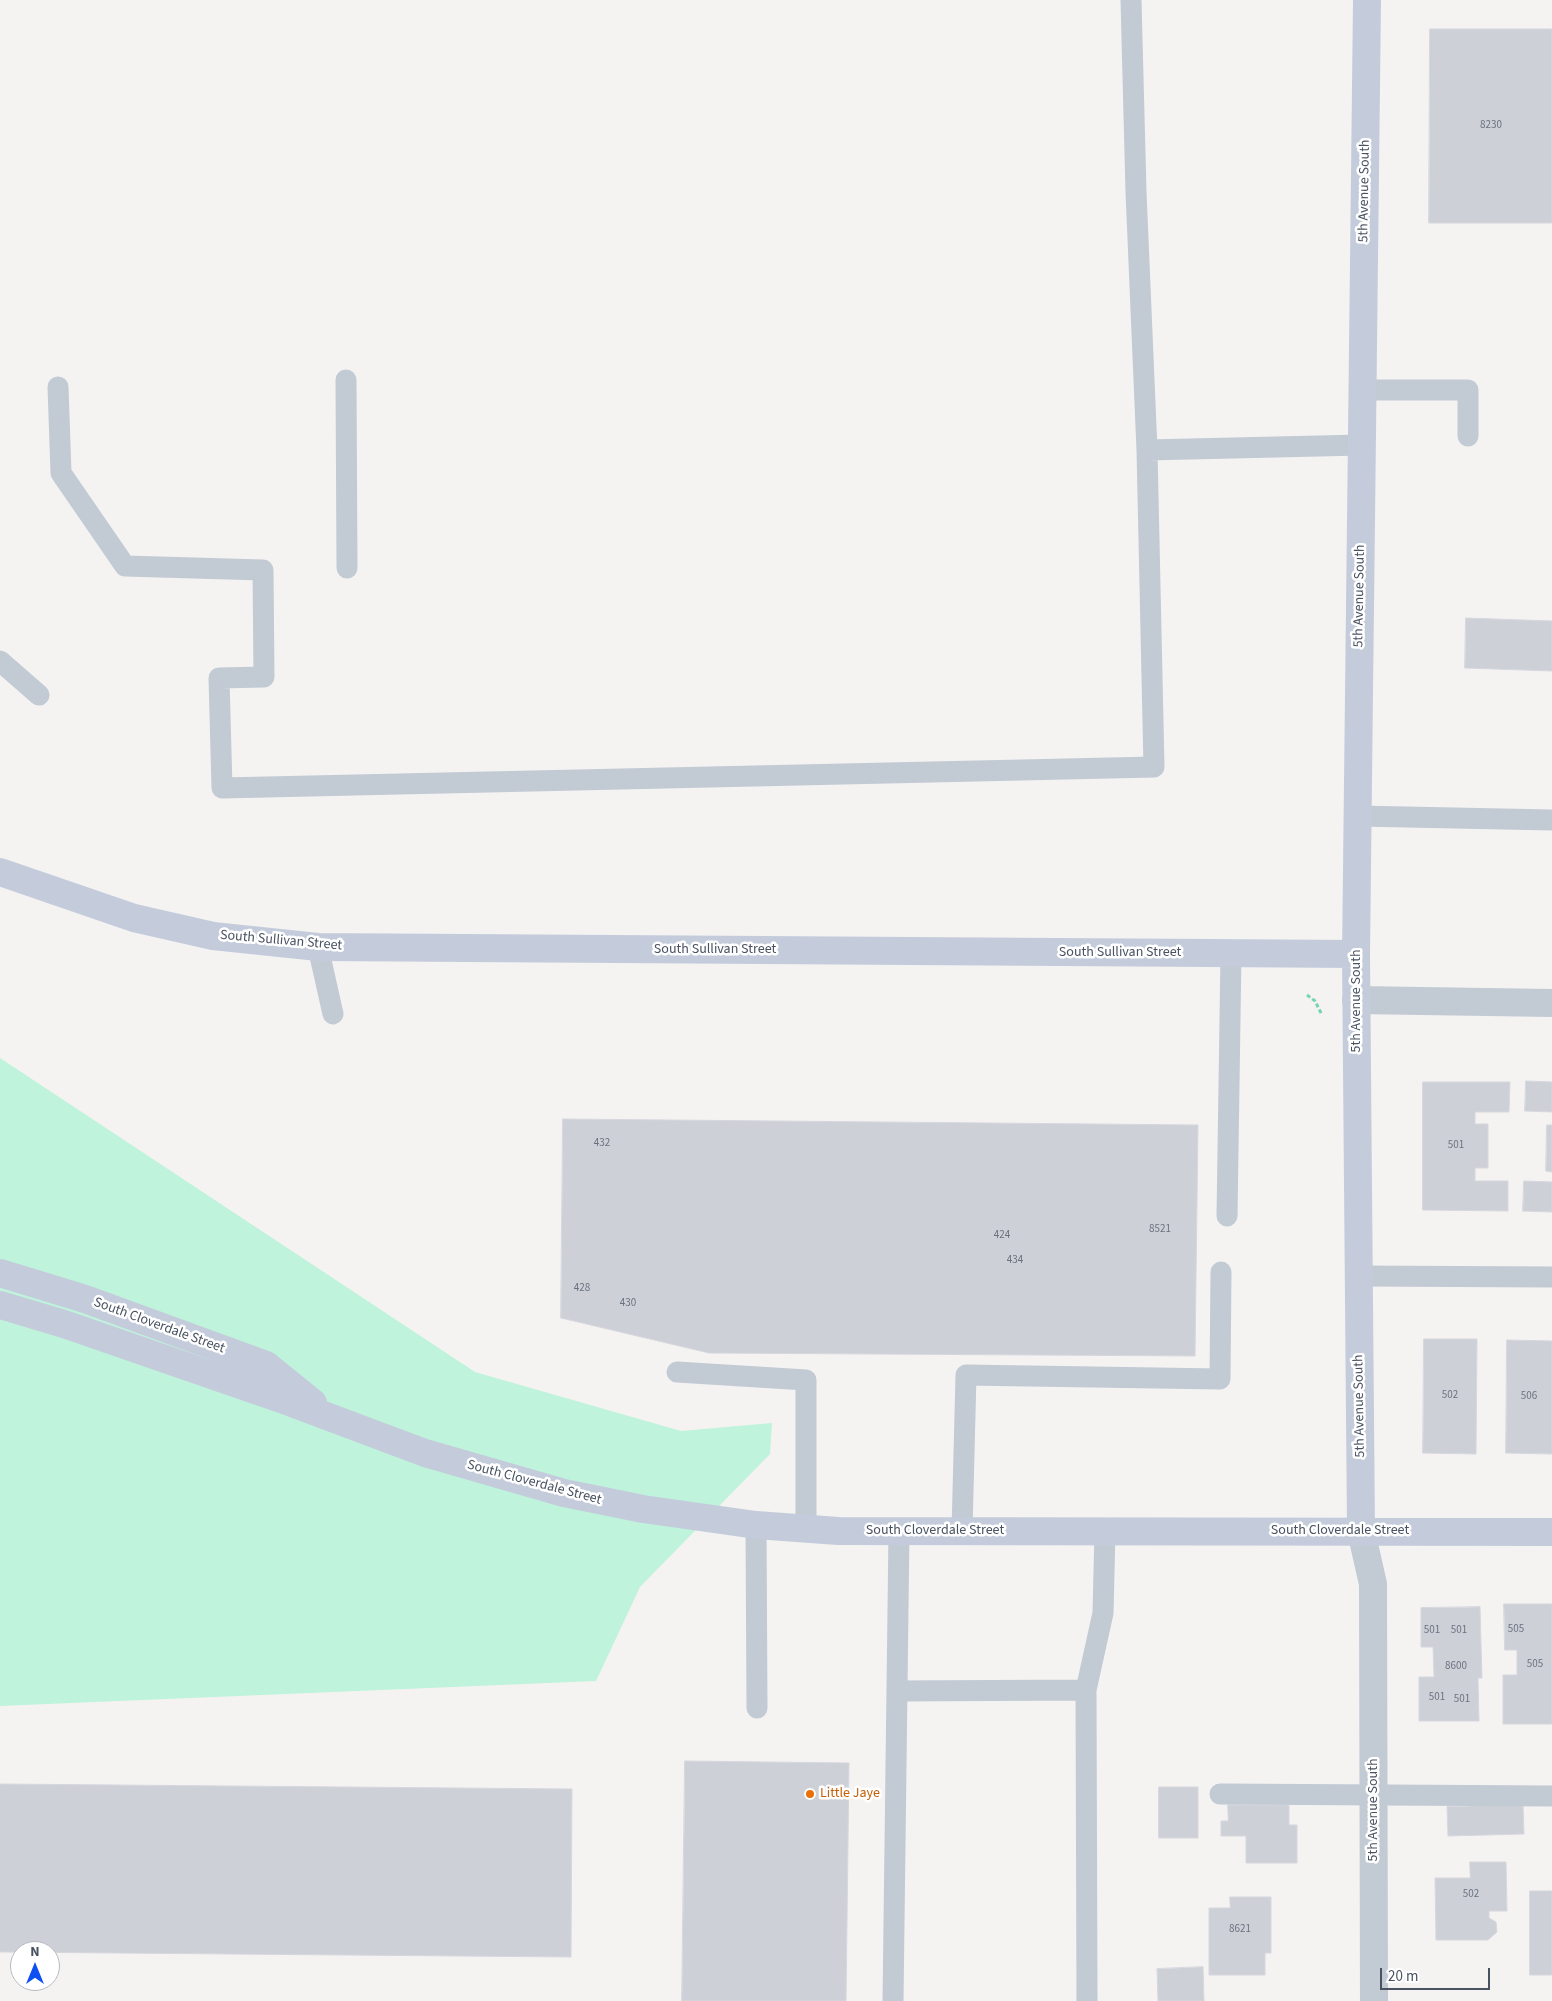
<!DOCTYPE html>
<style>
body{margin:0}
#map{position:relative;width:1552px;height:2001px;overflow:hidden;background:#f4f3f2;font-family:"Source Sans 3",sans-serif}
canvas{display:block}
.north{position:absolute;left:10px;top:1941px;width:50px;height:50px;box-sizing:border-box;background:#fff;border:1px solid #b6bac0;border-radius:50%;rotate:0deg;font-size:14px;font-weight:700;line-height:20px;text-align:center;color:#485261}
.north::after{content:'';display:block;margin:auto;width:18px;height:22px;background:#0e4ff3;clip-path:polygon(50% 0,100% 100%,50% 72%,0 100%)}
.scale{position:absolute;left:1380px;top:1968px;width:110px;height:22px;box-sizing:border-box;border:2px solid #485261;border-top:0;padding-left:6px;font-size:15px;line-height:18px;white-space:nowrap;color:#485261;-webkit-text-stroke:4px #fff;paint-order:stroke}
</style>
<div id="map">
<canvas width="1552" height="2001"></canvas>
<div class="north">N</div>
<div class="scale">20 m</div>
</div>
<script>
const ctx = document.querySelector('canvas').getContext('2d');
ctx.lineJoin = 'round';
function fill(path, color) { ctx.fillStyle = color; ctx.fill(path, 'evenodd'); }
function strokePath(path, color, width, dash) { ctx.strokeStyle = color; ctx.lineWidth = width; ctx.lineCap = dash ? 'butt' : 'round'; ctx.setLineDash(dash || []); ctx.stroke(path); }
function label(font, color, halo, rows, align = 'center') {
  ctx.font = font + ' "Source Sans 3",sans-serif'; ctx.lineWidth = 5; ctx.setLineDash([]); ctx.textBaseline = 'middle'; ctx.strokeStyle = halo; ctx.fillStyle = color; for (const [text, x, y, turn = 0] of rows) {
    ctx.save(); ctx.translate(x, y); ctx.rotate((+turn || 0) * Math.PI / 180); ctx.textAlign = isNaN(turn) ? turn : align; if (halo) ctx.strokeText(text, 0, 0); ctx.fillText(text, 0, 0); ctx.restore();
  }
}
fill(new Path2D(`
 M0,1058L475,1372L681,1431L772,1423L770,1454L640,1587L596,1681L0,1706Z`), '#bff3db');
const building = new Path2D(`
 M1430,29H1552V223H1429Z
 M1466,618L1552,621V671L1465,668Z
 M1526,1081L1552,1082V1112L1525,1111Z
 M1423,1082H1510L1509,1112H1475V1124H1488V1168H1475V1181H1508V1211L1423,1210Z
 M563,1119L1198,1125L1195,1356L709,1353L561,1318Z
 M1547,1125H1552V1172L1546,1171Z
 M1524,1181L1552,1182V1212L1523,1211Z
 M1424,1339H1477L1476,1454L1423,1453Z
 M1507,1340L1552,1341V1454L1506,1453Z
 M1504,1604H1552V1724H1503V1675H1517V1650H1505Z
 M1480,1607L1482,1678H1478L1479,1721H1419V1677H1434L1433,1647H1421V1608Z
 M685,1761L849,1763L846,2001H682Z
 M0,1784L572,1789L571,1957L0,1952Z
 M1159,1787H1198V1838H1159Z
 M1523,1804L1524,1834L1448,1836L1447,1807Z
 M1228,1805H1289V1825H1297V1863H1246V1836H1221V1821H1228Z
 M1470,1862H1506L1507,1911H1489V1918L1496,1922L1497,1932L1488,1940H1436L1435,1878H1470Z
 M1530,1891H1552V1975H1530Z
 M1230,1897H1271V1953H1265V1975H1209V1908H1230Z
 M1203,1967L1204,2001H1158L1157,1969Z`);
fill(building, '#ced0d8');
strokePath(building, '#d6d7de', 1);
strokePath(new Path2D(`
 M1307,995L1315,1001L1322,1015`), '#75d4b4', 3, [4, 2.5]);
strokePath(new Path2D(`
 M346,380L347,568
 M58,387L61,473L125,566L263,570L264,677L219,678L222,788L1154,767L1147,450L1136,192L1131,0
 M1362,390H1468V436
 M1147,450L1362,445
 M0,661L39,695
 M1357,816L1552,820
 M318,947L333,1014
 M1227,1216L1231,953
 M1359,1276L1552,1277
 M677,1372L806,1380V1529
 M756,1525L757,1708
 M962,1531L966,1375L1220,1379L1221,1272
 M898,1691L1086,1690
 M1220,1794L1552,1796
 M893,2001L899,1531
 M1087,2001L1086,1690L1103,1613L1105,1531`), '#c2cad4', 21);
strokePath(new Path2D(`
 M1356,1000L1552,1003
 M1361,1531L1373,1584L1374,2001`), '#c2cad4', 28);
strokePath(new Path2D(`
 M0,872L134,918L213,936L318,947L1356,954
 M0,1273L85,1299L266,1365L313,1403
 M0,1305L64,1324L281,1399L425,1453L564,1493L643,1509L756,1525L838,1531L1552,1532
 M1361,1531L1356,954L1367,0`), '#c4ccdc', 28);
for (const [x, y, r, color] of [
 [810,1794,5,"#e8710a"]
]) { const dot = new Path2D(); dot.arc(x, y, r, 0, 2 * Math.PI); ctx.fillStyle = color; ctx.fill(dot); strokePath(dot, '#fff', 2); }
label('11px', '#6a727f', null, [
 ["8230",1491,126],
 ["432",602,1144],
 ["501",1456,1146],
 ["8521",1160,1230],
 ["424",1002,1236],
 ["434",1015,1261],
 ["428",582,1289],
 ["430",628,1304],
 ["502",1450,1396],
 ["506",1529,1397],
 ["505",1516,1630],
 ["501",1432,1631],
 ["501",1459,1631],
 ["505",1535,1665],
 ["8600",1456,1667],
 ["501",1437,1698],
 ["501",1462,1700],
 ["502",1471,1895],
 ["8621",1240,1930]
]);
label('14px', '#485261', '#fff', [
 ["5th Avenue South",1365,191,-89],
 ["5th Avenue South",1360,596,-89],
 ["South Sullivan Street",281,941,5],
 ["South Sullivan Street",715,950],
 ["South Sullivan Street",1120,953],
 ["5th Avenue South",1357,1001,-90],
 ["South Cloverdale Street",159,1326,20],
 ["5th Avenue South",1360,1406,-91],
 ["South Cloverdale Street",534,1483,15],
 ["South Cloverdale Street",935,1531],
 ["South Cloverdale Street",1340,1531],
 ["5th Avenue South",1374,1810,-90]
]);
label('14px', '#c56008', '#fff', [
 ["Little Jaye",820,1794]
], 'left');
</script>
